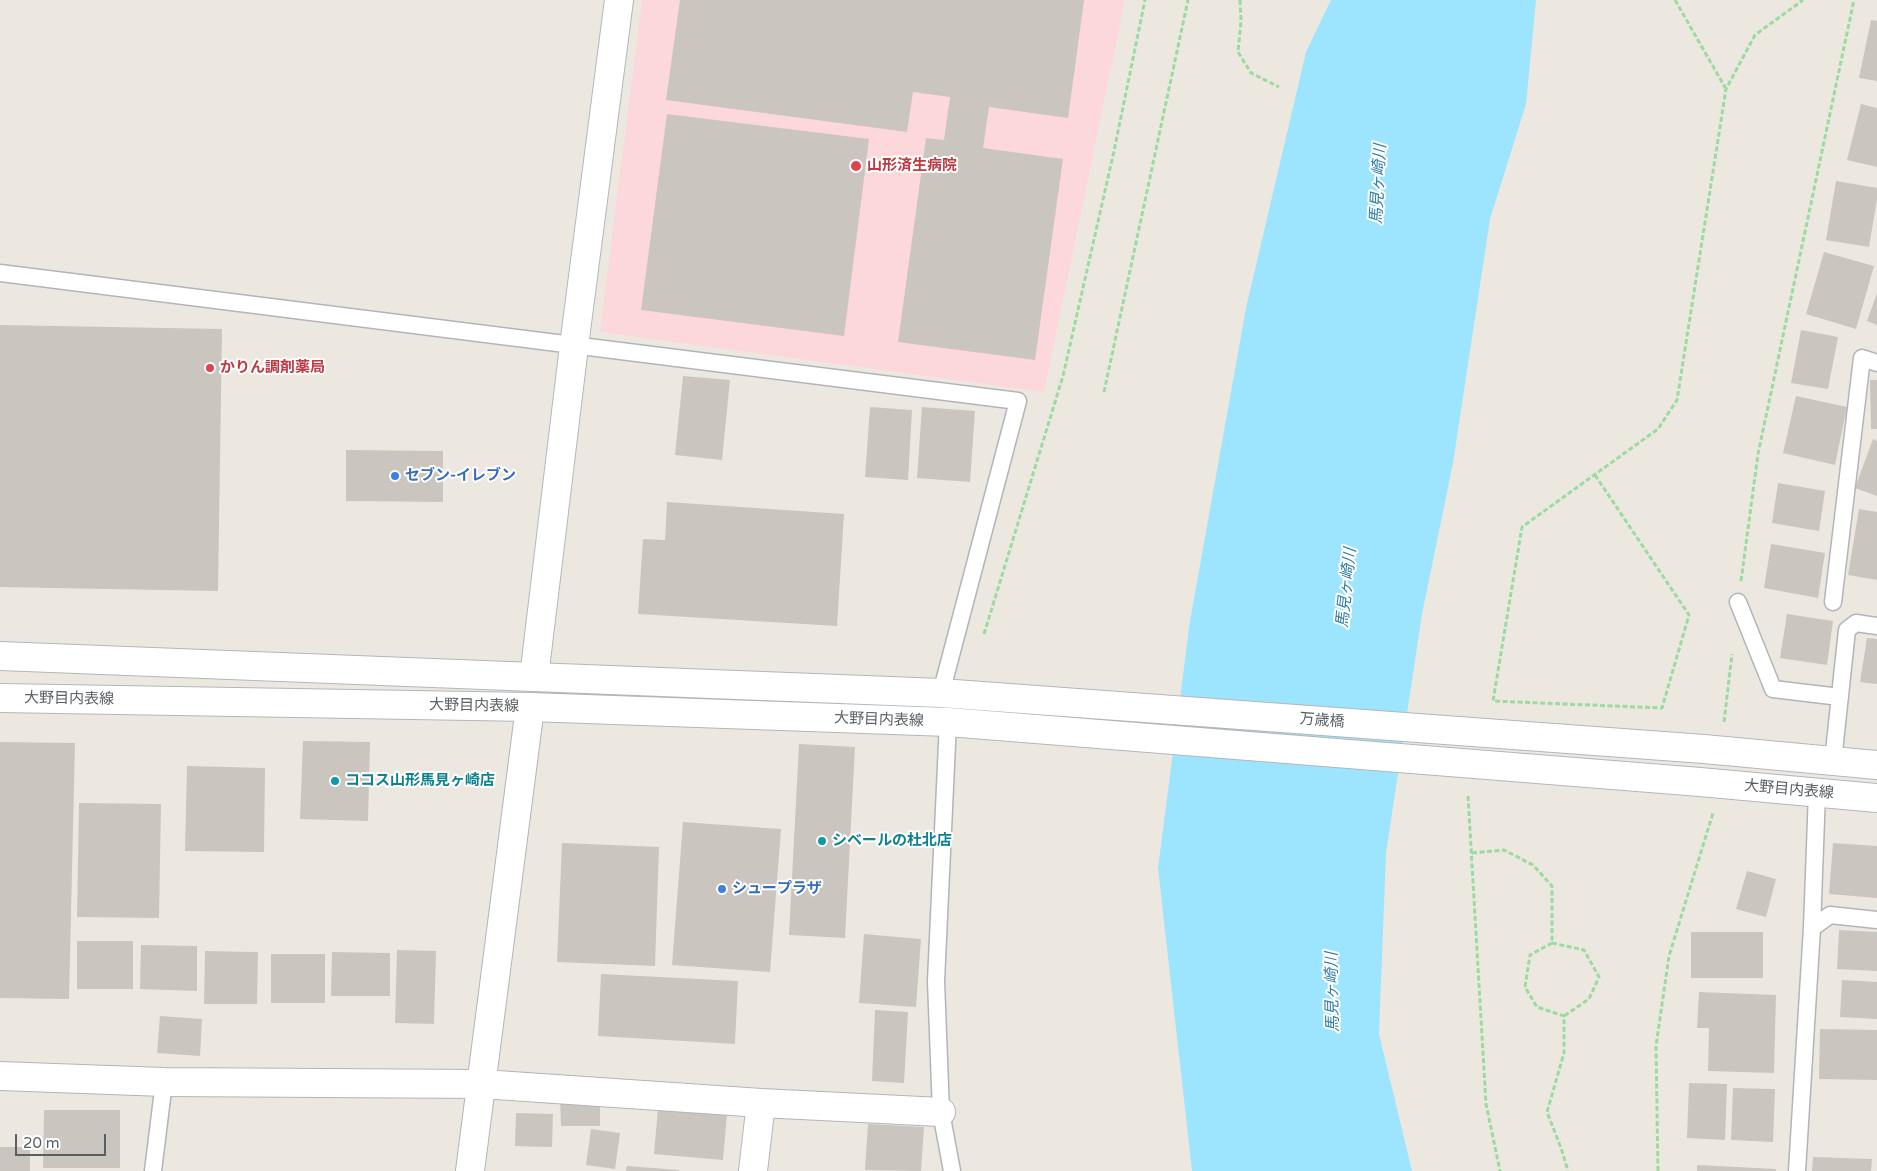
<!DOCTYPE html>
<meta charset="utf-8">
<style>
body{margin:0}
#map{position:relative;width:1877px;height:1171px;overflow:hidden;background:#ede8df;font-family:"Varela Round",sans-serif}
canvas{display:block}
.scale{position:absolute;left:15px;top:1134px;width:91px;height:22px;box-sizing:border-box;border:2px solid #585e62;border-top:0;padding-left:6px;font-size:15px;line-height:18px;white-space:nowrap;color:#585e62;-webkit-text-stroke:4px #fff;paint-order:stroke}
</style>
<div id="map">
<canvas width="1877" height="1171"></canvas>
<div class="scale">20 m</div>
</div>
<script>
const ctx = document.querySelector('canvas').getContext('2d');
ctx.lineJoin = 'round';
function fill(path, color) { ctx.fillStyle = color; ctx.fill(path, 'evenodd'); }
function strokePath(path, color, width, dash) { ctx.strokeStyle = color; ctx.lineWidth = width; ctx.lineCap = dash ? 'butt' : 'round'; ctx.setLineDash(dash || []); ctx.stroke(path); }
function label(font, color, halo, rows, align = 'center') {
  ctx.font = font + ' "Varela Round","Noto Sans JP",sans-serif'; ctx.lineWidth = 4; ctx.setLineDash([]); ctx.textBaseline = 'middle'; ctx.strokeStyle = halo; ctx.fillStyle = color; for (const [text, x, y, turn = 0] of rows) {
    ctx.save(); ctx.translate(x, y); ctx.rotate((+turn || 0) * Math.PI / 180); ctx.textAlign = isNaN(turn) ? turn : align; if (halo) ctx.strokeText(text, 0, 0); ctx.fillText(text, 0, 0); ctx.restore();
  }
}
fill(new Path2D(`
 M642,0H1125L1044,392L600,332Z`), '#fdd8db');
fill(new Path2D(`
 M1331,0H1536L1526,104L1490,219L1453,463L1422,614L1386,853L1379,1034L1412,1171H1192L1158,868L1190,621L1246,308L1306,52Z`), '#9de4ff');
fill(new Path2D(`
 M680,0H1084L1068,118L989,107L983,148L1063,159L1035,360L898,342L926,138L944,140L950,97L913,92L907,132L666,100Z
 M1871,20L1877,21V81L1859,78Z
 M1861,104L1877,108V167L1847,160Z
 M667,114L869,139L844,336L641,310Z
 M1836,181L1877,188V199L1869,247L1826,240Z
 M1824,252L1874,266L1856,329L1806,314Z
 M1877,293V325L1867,321Z
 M0,325L222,329L218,591L0,587Z
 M1801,330L1838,337L1828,389L1791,383Z
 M683,376L730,380L722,460L675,455Z
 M1870,380H1877V429H1871Z
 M1796,396L1847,407L1835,465L1783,453Z
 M870,407L912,410L908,480L865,477Z
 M922,407L975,411L970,482L917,478Z
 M1873,439L1877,441V496L1855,488Z
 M346,450L443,451V502L346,501Z
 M1778,483L1825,491L1819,531L1772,523Z
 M667,502L844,514L837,626L638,614L643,539L665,540Z
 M1859,509L1877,512V580L1848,575Z
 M1771,544L1825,553L1818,598L1764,588Z
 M1787,614L1833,621L1827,665L1780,658Z
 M1867,638L1877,639V684L1860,682Z
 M303,741L370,742L368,821L300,819Z
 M0,742L75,743L69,999L0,998Z
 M799,744L855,747L845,938L789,935Z
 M187,766L265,768L264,852L185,851Z
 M79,803L161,804L159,918L77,917Z
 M683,822L781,829L770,972L672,965Z
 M562,843L659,847L655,966L557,962Z
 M1833,843L1877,846V898L1829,894Z
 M1747,871L1776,879L1766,917L1736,909Z
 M1839,930L1877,932V971L1837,969Z
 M1691,932H1763V978H1691Z
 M864,934L921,939L916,1007L859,1003Z
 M77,941H133V989H77Z
 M141,945L197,946V991L140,989Z
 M397,950L436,951L434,1024L395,1023Z
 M205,951L258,952L257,1004H204Z
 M332,952L390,953V996H331Z
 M271,954H325V1003H271Z
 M601,974L738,981L735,1044L598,1036Z
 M1842,980L1877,982V1019L1840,1017Z
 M1699,992L1776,995L1774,1073L1708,1071L1709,1028H1697Z
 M875,1010L908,1012L904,1083L872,1081Z
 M160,1016L202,1019L200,1056L157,1053Z
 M1820,1029L1877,1030V1080L1819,1079Z
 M1689,1083L1727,1084L1725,1140L1687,1138Z
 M1733,1088L1775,1089L1773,1142L1731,1140Z
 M560,1097H600V1126H561Z
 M658,1108L727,1114L723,1160L654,1154Z
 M44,1110H120V1168H43Z
 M516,1113L553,1114L552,1147L515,1146Z
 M868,1124L924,1127L921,1171L865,1170Z
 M591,1129L620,1133L615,1169L586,1165Z
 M0,1147H30V1171H0Z
 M1813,1157L1872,1159L1871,1171H1812Z
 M1697,1165L1776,1169V1171H1697Z
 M627,1166L679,1170V1171H626Z`), '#cac5be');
const lane = new Path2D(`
 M0,273L1018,401L941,693
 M1738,602L1773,689L1840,697
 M1833,602L1862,358L1877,363
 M948,722L936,981L941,1112L952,1171
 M1833,761L1847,630L1856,623L1877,626
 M1812,928L1817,792
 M153,1171L164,1082
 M1797,1171L1812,928L1830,915L1877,920`);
const street = new Path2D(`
 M0,1076L164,1082L482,1084L761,1103L941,1112
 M470,1171L530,707
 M753,1171L761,1103`);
const secondary = new Path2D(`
 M0,656L941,693L1704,749L1877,765
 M534,677L574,346L619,0
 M0,698L530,707L948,722L1700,782L1877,798`);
strokePath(lane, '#b1b5b9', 19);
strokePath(street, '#b1b5b9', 30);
strokePath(secondary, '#b1b7bc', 30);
strokePath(new Path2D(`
 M1240,0L1241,21L1238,52L1251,73L1279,87
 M1675,0L1726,89
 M1104,392L1188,0
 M1595,475L1689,615L1662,708L1493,701L1522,527L1658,429L1677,400L1726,89L1755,35L1803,0
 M1741,581L1758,454L1854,0
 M984,634L1063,376L1114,151L1145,0
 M1724,722L1732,654
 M1468,796L1486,1104L1500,1171
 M1472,853L1504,850L1533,865L1552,886V943L1530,955L1525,987L1537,1007L1564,1016V1053L1547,1112L1561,1148L1568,1171
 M1552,943L1584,950L1599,977L1589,999L1564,1016
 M1658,1171L1656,1046L1669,956L1713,813`), '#9bdaa1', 3, [5, 2.5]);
strokePath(lane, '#fff', 16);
strokePath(street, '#fff', 28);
strokePath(secondary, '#fff', 28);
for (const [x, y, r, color] of [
 [856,166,6,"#e0444e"],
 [210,368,5,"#e0444e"],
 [395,476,5,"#3f7fe0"],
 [335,781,5,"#0f9aa8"],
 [822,841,5,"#0f9aa8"],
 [722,889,5,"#3f7fe0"]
]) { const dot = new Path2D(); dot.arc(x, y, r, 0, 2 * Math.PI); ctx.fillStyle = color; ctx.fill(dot); strokePath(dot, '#fff', 2); }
label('bold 15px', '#be3a42', '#fff', [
 ["山形済生病院",867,166],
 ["かりん調剤薬局",220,368]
], 'left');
label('bold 15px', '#366cbe', '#fff', [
 ["セブン-イレブン",405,476],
 ["シュープラザ",732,889]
], 'left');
label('15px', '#585e62', '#fff', [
 ["大野目内表線",69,699,1],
 ["大野目内表線",474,706,1],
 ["大野目内表線",879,720,2],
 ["万歳橋",1322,721,4],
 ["大野目内表線",1789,790,5]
]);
label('bold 15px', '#0d838f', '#fff', [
 ["ココス山形馬見ヶ崎店",345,781],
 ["シベールの杜北店",832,841]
], 'left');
label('italic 16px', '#2f7ca7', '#fff', [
 ["馬見ヶ崎川",1379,184,-87],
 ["馬見ヶ崎川",1347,588,-84],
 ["馬見ヶ崎川",1333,992,-91]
]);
</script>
